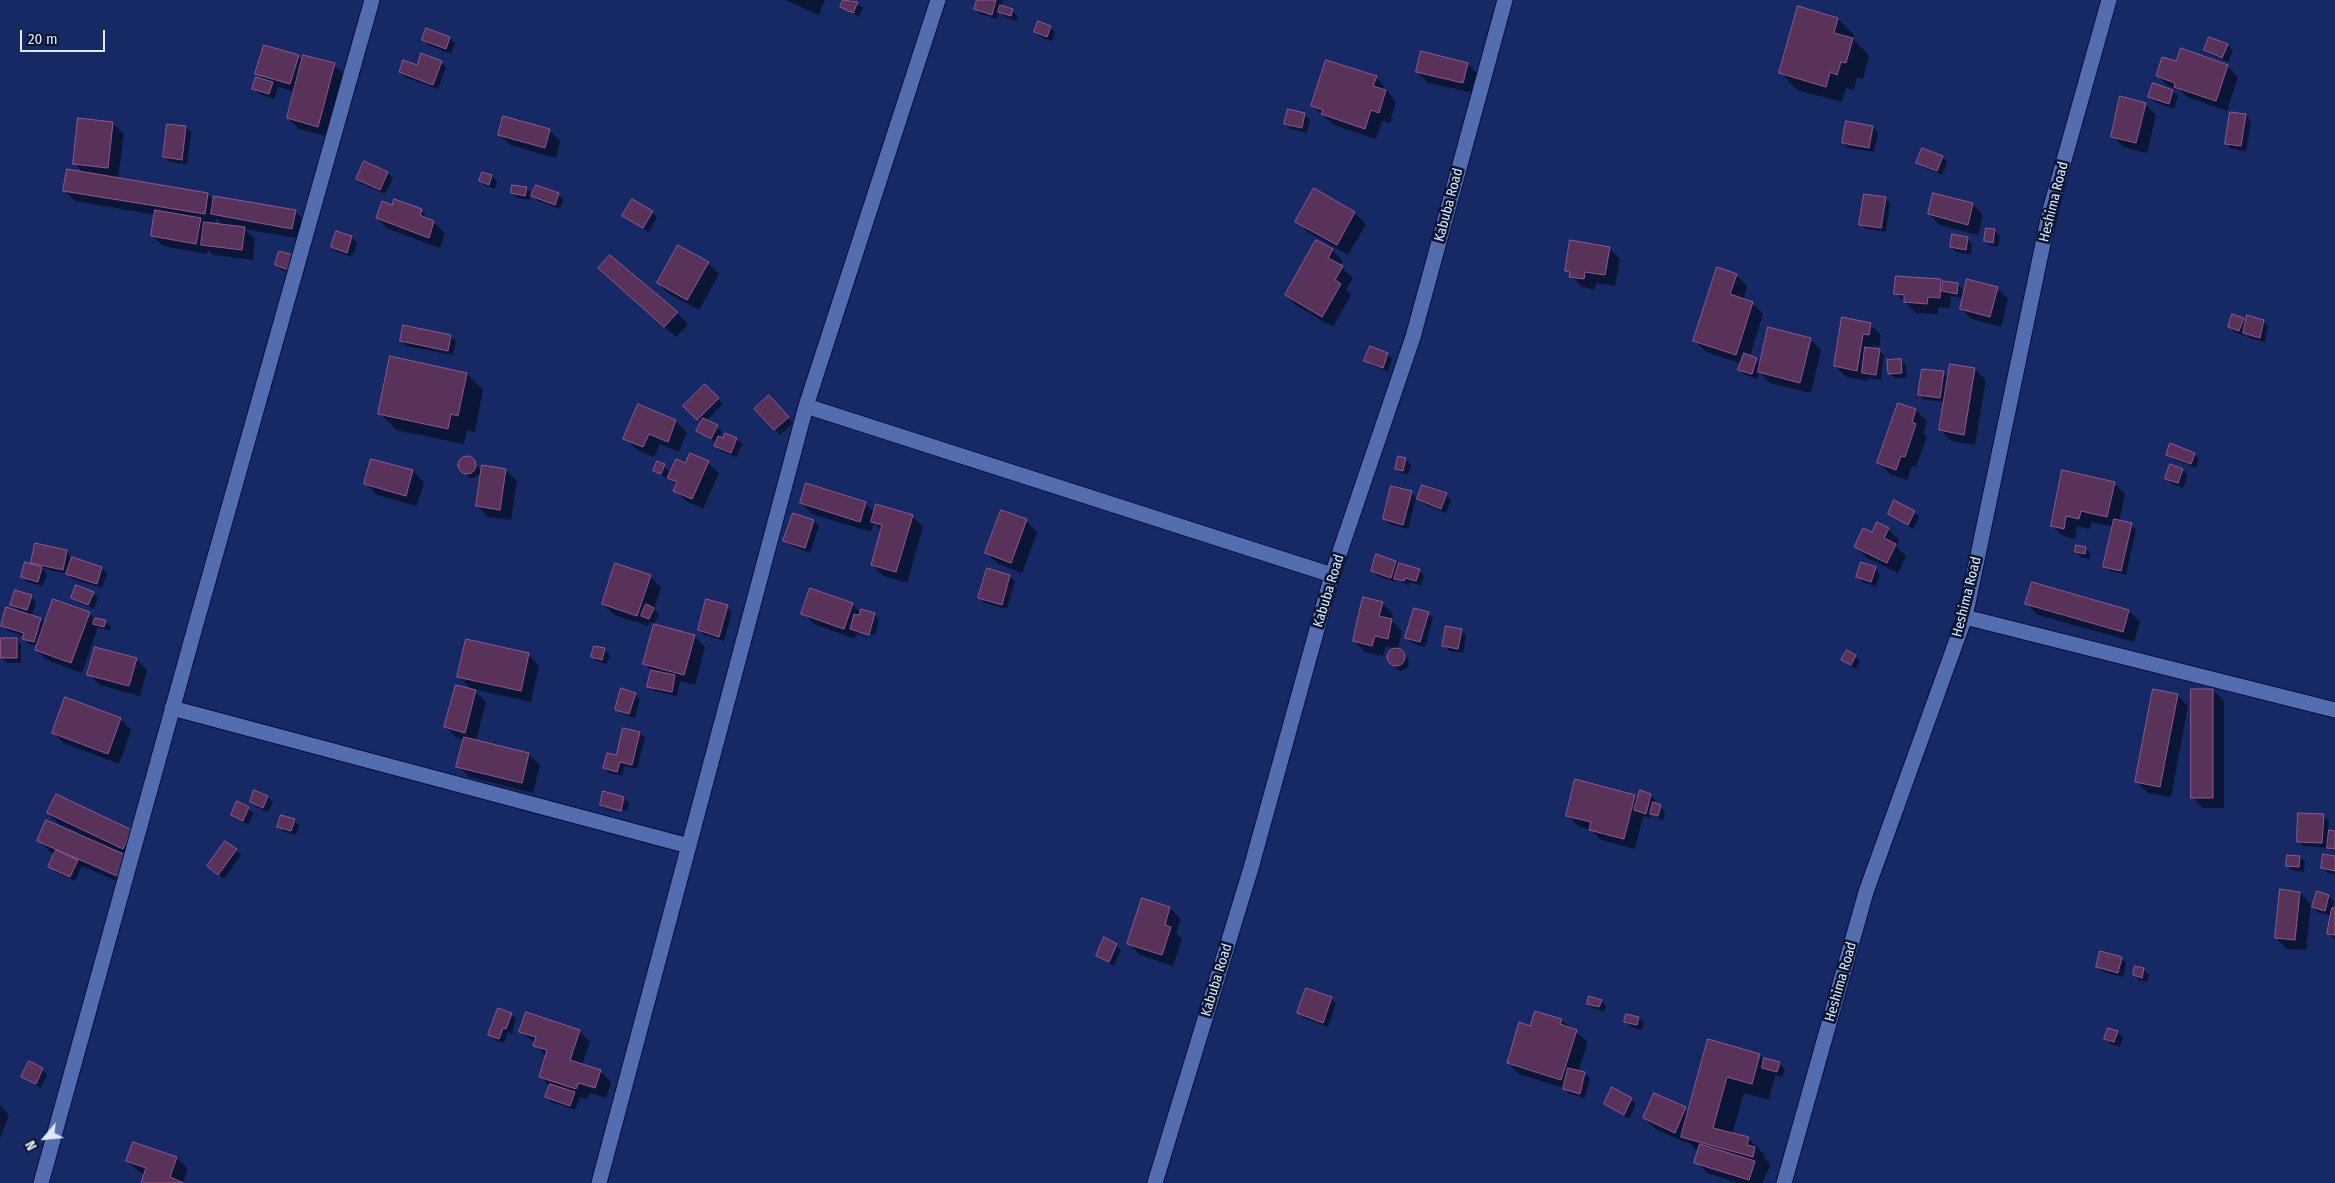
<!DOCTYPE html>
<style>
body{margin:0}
#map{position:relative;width:2335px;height:1183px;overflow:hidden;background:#162964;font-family:"Fira Sans Condensed",sans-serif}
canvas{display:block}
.north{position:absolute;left:20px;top:1113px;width:50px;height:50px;-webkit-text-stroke:4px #0c152f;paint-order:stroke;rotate:242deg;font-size:14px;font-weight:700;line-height:20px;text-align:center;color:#dfe9ff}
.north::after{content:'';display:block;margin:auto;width:18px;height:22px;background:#dfe9ff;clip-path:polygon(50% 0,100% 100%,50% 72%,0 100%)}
.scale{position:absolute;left:20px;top:30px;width:85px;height:22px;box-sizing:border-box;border:2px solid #dfe9ff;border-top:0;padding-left:6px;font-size:15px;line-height:18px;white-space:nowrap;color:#dfe9ff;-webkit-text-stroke:4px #0c152f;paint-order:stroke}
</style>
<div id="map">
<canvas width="2335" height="1183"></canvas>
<div class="north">N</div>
<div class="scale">20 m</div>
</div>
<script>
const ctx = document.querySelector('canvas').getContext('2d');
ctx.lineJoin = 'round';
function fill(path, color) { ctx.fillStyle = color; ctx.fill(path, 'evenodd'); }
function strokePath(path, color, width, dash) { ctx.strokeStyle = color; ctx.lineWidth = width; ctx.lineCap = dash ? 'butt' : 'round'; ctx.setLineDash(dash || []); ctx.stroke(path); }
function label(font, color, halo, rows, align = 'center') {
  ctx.font = font + ' "Fira Sans Condensed",sans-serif'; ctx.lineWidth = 5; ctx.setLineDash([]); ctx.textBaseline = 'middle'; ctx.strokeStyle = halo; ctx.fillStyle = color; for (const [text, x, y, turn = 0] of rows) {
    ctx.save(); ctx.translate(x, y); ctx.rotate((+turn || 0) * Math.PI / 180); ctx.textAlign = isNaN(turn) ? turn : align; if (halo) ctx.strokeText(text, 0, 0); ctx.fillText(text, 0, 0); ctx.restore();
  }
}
fill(new Path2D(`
 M785,0H825L819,15Z
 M845,0H851L863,8L859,17L842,6Z
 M978,0H1003L1001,7L1012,11L1018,16L1016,21L1005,17L999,12L997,19L981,14L975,8Z
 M1838,19L1854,35L1853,39L1869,55L1863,79L1857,77L1854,90L1846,88L1842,102L1797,90L1781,73Z
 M1050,27L1055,32L1052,41L1040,37L1035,32Z
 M427,30L450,38L455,43L451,54L428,45L423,40Z
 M2227,45L2233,50L2228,62L2211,55L2205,50Z
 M298,56L303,61L334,65L345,75L329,137L299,129L288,118L295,92L278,87L274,99L259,94L254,89L263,80L257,74Z
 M441,62L446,67L438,89L405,77L400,72Z
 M2177,63L2227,66L2238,77L2227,111L2187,97L2180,90L2168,86L2157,75Z
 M1468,64L1479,75L1474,93L1428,83L1417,72Z
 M1376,77L1396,102L1390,123L1382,121L1376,139L1334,125L1312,106Z
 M2173,91L2178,96L2174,109L2155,102L2150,97Z
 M2145,104L2156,115L2147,153L2123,147L2112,136Z
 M2231,113L2246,115L2251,121L2246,151L2231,149L2226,143Z
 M1305,115L1310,120L1307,133L1291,129L1286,124Z
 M113,124L124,134L118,179L207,194L214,201L295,211L306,222L303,239L244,229L255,239L253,260L214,255L208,250L207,254L163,246L152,236L156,215L75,201L64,190L84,173L74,163ZM216,218L224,226L215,225Z
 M186,127L191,132L187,164L170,162L165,157Z
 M1873,127L1878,133L1874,152L1848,148L1843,143Z
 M549,130L560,141L556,158L510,145L499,134Z
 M1942,157L1947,162L1942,175L1923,167L1918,162Z
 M387,173L393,178L385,194L362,184L357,179Z
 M483,173L492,176L497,181L495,189L485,186L480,181Z
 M526,188L533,195L558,194L563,200L560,209L538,201L531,195L530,200L517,198L512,193Z
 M1315,190L1355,213L1366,224L1348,255L1308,232L1297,222Z
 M1885,198L1890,203L1886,232L1866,229L1860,224Z
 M1972,204L1983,215L1978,235L1940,225L1929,214Z
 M392,206L421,211L445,233L440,248L388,229L377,218Z
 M652,212L657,217L649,232L624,216Z
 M1987,229L1995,231L2000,236L1998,247L1991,246L1985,240Z
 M337,233L352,237L357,243L352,257L337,252L332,247Z
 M1967,238L1972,244L1971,255L1956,252L1951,247Z
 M1609,248L1620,259L1615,286L1596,283L1595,290L1582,287L1566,270Z
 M1332,250L1343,261L1340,266L1353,278L1346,290L1351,295L1333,327L1297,306L1286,295Z
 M280,252L293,274L281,270L276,265Z
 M708,263L719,274L699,310L669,294L658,283Z
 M1736,275L1747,286L1743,300L1752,303L1763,314L1750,356L1761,363L1810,339L1821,350L1811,393L1770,383L1759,372L1757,379L1745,375L1740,370L1742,364L1706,352L1695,341Z
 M611,279L677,313L688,324L676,337Z
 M1941,280L1944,284L1958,285L1963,290L1962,298L1951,296L1950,308L1938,307V314L1916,313L1896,293Z
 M1997,288L2008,299L2001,327L1972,319L1961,309Z
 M2243,319L2247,322L2263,321L2268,326L2265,342L2249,338L2245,334L2244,336L2234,332L2229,327Z
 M1870,324L1881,335L1879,346L1874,345L1873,349L1879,350L1884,355L1881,380L1868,378V381L1846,377L1835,366Z
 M450,336L456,341L453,355L406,346L401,340Z
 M1387,354L1392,359L1388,372L1371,365L1365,360Z
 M1901,360L1906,366L1907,378H1895L1890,373Z
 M1975,369L1986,380L1975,445L1951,441L1940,430L1945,402L1925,400L1920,395L1943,373L1949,378Z
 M467,374L483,390L475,432L467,430L464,444L396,430L380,413Z
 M705,386L723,404L706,421L722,431L719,438L724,440L726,435L737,439L742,444L737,457L720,451L715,446L716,443L698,431L702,422L685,406Z
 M769,396L793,423L780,435L756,409Z
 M638,405L676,422L687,432L679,452L660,444L654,457L636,449L625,438Z
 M1899,405L1916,410L1927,421L1923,433L1927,436L1916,467L1912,466L1907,480L1890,474L1879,463Z
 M2168,454H2194L2199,459L2196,468L2173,459Z
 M467,457L482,471L506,470L517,481L511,520L488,517L477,506L482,472L474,478H469L459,466L460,461Z
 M1406,459L1411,465L1408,475L1401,473L1396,468Z
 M372,460L413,471L424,482L417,506L377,495L366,484Z
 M658,463L671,472L686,465L708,463L719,473L703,509L686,501L675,490L677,485L668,476L667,479L655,470Z
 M2182,470L2188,475L2183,488L2172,484L2167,478Z
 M2114,483L2125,494L2119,522L2131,524L2136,530L2126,575L2110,571L2104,566L2114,527L2091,522L2090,529L2077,526L2075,539L2063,536L2052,525Z
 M1411,492L1416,498L1408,529L1390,524L1384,519Z
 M1446,495L1451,500L1446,513L1424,504L1418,499Z
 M801,503H865L875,513L912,516L923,527L907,583L883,576L872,565L882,531L874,523L871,532L812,514Z
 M1914,512L1919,517L1913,529L1889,514Z
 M794,514L814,521L819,526L810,553L790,545L785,540Z
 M1026,521L1037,532L1022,573L998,564L987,553Z
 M1888,529L1899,540L1896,546L1906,556L1898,573L1867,558L1856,547Z
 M2085,548L2090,553V559L2081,557L2076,552Z
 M67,551L71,558L102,568L107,573L102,588L73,579L68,574L41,568L47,574L43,586L27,582L22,576L37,567L32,562Z
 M1377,556L1396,562L1399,566L1419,570L1424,576L1421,586L1410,582L1409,586L1397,580L1396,582L1377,576L1372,570Z
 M1875,568L1880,574L1876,587L1863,582L1858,577Z
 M650,576L661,587L654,609L659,614L654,624L650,622L648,626L614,615L603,604Z
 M1009,576L1015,581L1007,609L985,603L979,598Z
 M93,593L98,598L94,609L77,602L72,597Z
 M31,596L36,601L32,616L41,619L46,624L89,613L95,619L106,622L111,627L110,631L98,627L82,673L47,660L36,650L38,646L29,644L24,639V636L8,631L2,626L19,612L12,605Z
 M1382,603L1393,614L1392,621L1402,631L1398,650L1407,657L1409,666L1401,671L1396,669L1388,658V654L1397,649L1386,646L1383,656L1365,652L1354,641Z
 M852,604L861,613L874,614L879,619L875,635L857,630V633L874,639L856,634L855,639L814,624L803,613Z
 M2027,604L2129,611L2140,622L2134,642L2038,615Z
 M727,606L732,612L724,641L704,635L699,630Z
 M1428,613L1433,618L1425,647L1412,643L1407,638Z
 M1461,630L1466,636L1463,653L1449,651L1444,646Z
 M694,636L705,647L695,685L680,681L677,696L654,691L649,686L652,671L645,664Z
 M16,639L21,645V663H7L2,658Z
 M595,647L605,650L610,655L607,664L598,662L592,657Z
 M528,654L539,665L531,702L473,689L486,702L476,741L529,754L540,765L533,793L469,777L458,766L464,740L457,738L446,727L472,690L459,677Z
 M1855,656L1860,661L1856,669L1843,660Z
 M136,659L147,670L140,696L100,685L89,674Z
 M2213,690L2224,701V808H2203L2192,797Z
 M635,694L640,699L635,718L622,714L616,709Z
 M2177,695L2188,706L2171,797L2148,793L2137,782Z
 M120,719L131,730L119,764L64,743L53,732Z
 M640,733L645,738L637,769L625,766L622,776L609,773L604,768Z
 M604,793L624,798L629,803L627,811L605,806V808L626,815L606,810L601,805Z
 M1650,795L1656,800L1654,804L1665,811L1663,821L1652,814L1651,818L1643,816L1635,849L1601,840L1591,830L1579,827L1568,816L1634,796L1638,800Z
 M267,797L273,802L268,812L256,807L251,802Z
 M238,803L254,813L248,825L232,815Z
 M48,813L131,831L128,886L82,866L75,881L55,872L50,866L56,854L49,851L39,840L78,835L79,833L59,824Z
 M2323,816L2329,821L2328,831L2335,832V848H2332L2335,853L2329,848L2303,846L2298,841Z
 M294,820L299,825L296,835L284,832L279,826Z
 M236,850L241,855L224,879L214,871Z
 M2300,857L2305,862L2304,872L2293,871L2287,866Z
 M2335,858V874L2327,873L2322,867Z
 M2300,893L2311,904L2306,950L2287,949L2276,938Z
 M2318,893L2329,896L2334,902L2332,909L2335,910V939L2328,933L2332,916L2318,912L2313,907Z
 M1170,908L1181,919L1176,933L1182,939L1173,966L1140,955L1129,944Z
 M1116,945L1121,950L1114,966L1097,956Z
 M2121,958L2126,963L2123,977L2103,972L2098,967Z
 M2143,969L2149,975L2147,982L2139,980L2134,975Z
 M1331,998L1336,1003L1328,1027L1304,1018L1298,1013Z
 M1601,1001L1606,1006L1604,1012L1593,1008L1588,1003Z
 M511,1014L516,1019L512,1034L508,1032L504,1043L495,1040L490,1035Z
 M1639,1018L1644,1023L1642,1030L1631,1027L1626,1022Z
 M1561,1020L1588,1042L1578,1072L1584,1073L1590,1078L1585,1098L1569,1094L1564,1088L1519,1074L1508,1063L1531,1028Z
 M521,1031H579L590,1042L582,1065L600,1071L611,1082L606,1098L590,1093L587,1099L580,1097L575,1110L552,1102L547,1097L550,1087L540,1076L545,1056L535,1043Z
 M2117,1032L2123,1037L2120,1047L2111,1044L2106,1039Z
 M1709,1040L1760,1055L1765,1060L1779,1063L1785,1069L1782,1077L1775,1075L1769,1100L1744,1093L1732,1134L1749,1139L1765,1155L1764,1158L1771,1165L1762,1183H1737L1707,1173L1696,1162L1699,1153L1687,1141L1686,1143L1655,1129L1644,1118L1655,1094L1689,1112Z
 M42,1069L47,1075L41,1088L23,1076Z
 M1631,1099L1636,1104L1629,1119L1605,1104Z
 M0,1105L9,1115L0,1139Z
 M134,1143L177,1158L188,1169L183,1183H143L145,1174L139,1172L128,1161Z`), '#0007');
const building = new Path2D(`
 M843,0L858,2L853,13L840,7Z
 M977,0H996L992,15L974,9Z
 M1000,5L1013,9L1011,16L998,12Z
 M1798,6L1838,18L1834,33L1853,38L1846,63L1841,62L1837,75L1830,72L1826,87L1779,73Z
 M1038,21L1051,26L1047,37L1034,32Z
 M426,28L450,37L446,49L422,40Z
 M2209,37L2228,44L2222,58L2204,50Z
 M264,45L299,55L290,84L255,74Z
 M2181,48L2228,65L2216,101L2174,87L2175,83L2156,76L2162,57L2176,61Z
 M1421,51L1468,63L1463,83L1416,72Z
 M421,53L442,61L433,85L399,72L403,60L417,65Z
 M303,55L335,63L318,127L287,118Z
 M1326,60L1377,76L1373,86L1386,90L1379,113L1371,110L1365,129L1321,114L1323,110L1311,106Z
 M256,77L273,82L269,94L252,89Z
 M2153,83L2173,90L2169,104L2148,97Z
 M2120,96L2146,103L2136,143L2111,137Z
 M1288,109L1305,113L1302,128L1284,124Z
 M2230,112L2246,114L2241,146L2225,144Z
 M503,116L550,129L545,148L498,135Z
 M78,118L113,122L108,168L73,164Z
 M1846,121L1873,126L1869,148L1842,143Z
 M167,124L186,126L182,160L163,157Z
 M1922,148L1943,156L1937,171L1916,163Z
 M364,161L388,172L380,190L356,179Z
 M67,169L208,193L205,214L63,191Z
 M482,172L492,175L489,185L479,181Z
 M512,185L527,187L525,196L511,193Z
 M536,185L559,193L555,205L531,196Z
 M1314,188L1355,212L1337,245L1295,222Z
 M1933,193L1973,203L1968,225L1928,214Z
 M1864,194L1886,197L1881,228L1859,225Z
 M214,196L296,210L292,229L211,214Z
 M394,199L422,209L420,215L434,221L429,238L376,218L382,201L392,205Z
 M632,199L653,211L643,228L622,216Z
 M155,210L201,218L196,244L151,236Z
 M204,222L245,227L242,250L201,245Z
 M1986,228L1995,229L1993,243L1984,241Z
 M336,231L352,236L347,253L331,247Z
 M1952,234L1968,237L1966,250L1950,247Z
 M1316,240L1333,249L1328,258L1343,266L1335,280L1341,284L1322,317L1285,295Z
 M1570,240L1610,247L1605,275L1585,272L1584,279L1569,277L1570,272L1565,271Z
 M678,245L709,262L687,300L657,283Z
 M279,251L293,255L288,270L275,265Z
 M610,255L678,312L664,327L598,268Z
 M1717,267L1737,274L1730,294L1753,302L1736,355L1693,341Z
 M1896,276L1941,279L1940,298L1928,297L1927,304L1904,302V295L1894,294Z
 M1967,279L1998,287L1990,317L1960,309Z
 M1943,281L1958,283L1957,294L1942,291Z
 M2232,314L2244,318L2239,331L2228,327Z
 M2247,315L2264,320L2260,338L2243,333Z
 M1842,317L1871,323L1869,335L1863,334L1857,371L1834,366Z
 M403,325L451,335L448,351L400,341Z
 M1768,327L1811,338L1800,383L1758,372Z
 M1370,346L1388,353L1383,368L1364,361Z
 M1865,347L1880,349L1876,375L1862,373Z
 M1744,353L1757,358L1752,374L1738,370Z
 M390,356L467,373L458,416L451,414L448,429L378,414Z
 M1901,359L1902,373L1888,374L1887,360Z
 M1950,364L1975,368L1964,435L1939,430Z
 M1922,369L1944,371L1940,398L1918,395Z
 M705,384L719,398L697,420L683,406Z
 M769,395L789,417L774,430L754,409Z
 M1898,403L1916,409L1912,422L1916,424L1905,457L1901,456L1896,470L1877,463Z
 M638,404L676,420L668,442L649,434L643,447L623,439Z
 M703,418L718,425L711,439L696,431Z
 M725,433L737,438L731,453L714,446L718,436L723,438Z
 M2170,443L2195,453L2191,464L2166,455Z
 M690,453L709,461L692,499L673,491L677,482L667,478L676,459L685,463Z
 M458 465a9 9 0 1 1 18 0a9 9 0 1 1-18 0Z
 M1398,456L1406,458L1403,471L1395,469Z
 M371,459L413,470L406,496L364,484Z
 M657,461L665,464L661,474L653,471Z
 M2170,464L2183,469L2178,483L2165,479Z
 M482,465L506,469L500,510L476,506Z
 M2062,470L2115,482L2107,517L2081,511L2079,519L2066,516L2064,529L2051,526Z
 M806,483L866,502L860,522L800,503Z
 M1422,485L1447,493L1441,509L1417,499Z
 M1391,486L1412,491L1403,525L1383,519Z
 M1894,500L1915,511L1908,525L1888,514Z
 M876,504L913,515L896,572L871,565L882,525L871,522Z
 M1001,510L1027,519L1011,563L985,553Z
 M793,513L814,520L805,548L783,541Z
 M2114,519L2132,523L2121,571L2103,567Z
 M1877,522L1889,528L1884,538L1896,544L1887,563L1854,547L1863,528L1872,532Z
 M35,543L67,550L63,570L31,563Z
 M2076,545L2086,547L2085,554L2075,552Z
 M1376,554L1396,561L1391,578L1371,571Z
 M72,557L102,567L97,584L66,574Z
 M25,562L42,567L38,582L21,577Z
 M1861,562L1876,567L1871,582L1856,577Z
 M615,563L651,575L637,616L602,604Z
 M1399,563L1420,569L1416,581L1405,578L1404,581L1394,579Z
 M987,568L1010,575L1002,605L978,598Z
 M2032,582L2129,610L2123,632L2025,604Z
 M76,585L94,592L88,605L71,598Z
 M810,588L853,603L844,629L801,614Z
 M15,590L32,595L27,610L10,605Z
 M1363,597L1383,602L1379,616L1392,619L1388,639L1375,636L1372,646L1353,641Z
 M53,599L90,612L71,663L35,650Z
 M706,599L728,605L719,637L698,630Z
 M646,604L654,608L649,619L641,616Z
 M6,607L41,618L34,642L22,639L24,633L1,626Z
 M1414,608L1429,612L1420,642L1405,638Z
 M861,609L875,613L869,635L850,629L854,614L859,615Z
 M95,618L106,620L104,627L93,624Z
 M654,624L695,635L684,675L643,664Z
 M1446,626L1462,629L1458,649L1442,646Z
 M1,638H17V658H1Z
 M466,639L529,653L521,691L457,677Z
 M594,646L605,648L602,660L591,657Z
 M95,647L137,658L129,686L87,675Z
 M1387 657a9 9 0 1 1 18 0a9 9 0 1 1-18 0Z
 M1847,650L1856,655L1851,665L1841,660Z
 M651,670L675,675L672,692L647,687Z
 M456,685L476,690L465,733L444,727Z
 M621,688L636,693L629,714L615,710Z
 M2153,689L2178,694L2160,787L2135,782Z
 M2191,689H2213V798H2191Z
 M65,697L121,718L108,754L52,733Z
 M623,728L640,732L632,765L620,762L617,772L603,768L607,753L616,755Z
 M464,737L529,753L522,783L456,767Z
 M1575,779L1635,795L1624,839L1589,830L1591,822L1566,816Z
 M254,790L268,796L263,808L250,802Z
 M1640,790L1651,794L1646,814L1634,810Z
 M603,791L624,797L621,811L600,805Z
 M56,794L132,830L123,849L47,813Z
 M237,801L249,807L243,821L231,815Z
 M1653,802L1661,805L1658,816L1650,814Z
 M2298,813L2324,814L2322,843L2297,842Z
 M281,815L295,819L291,831L277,827Z
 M46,820L126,855L117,876L37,841Z
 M2329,830L2335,831V849L2327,848Z
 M225,841L237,849L218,875L207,866Z
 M56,850L78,860L70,877L48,867Z
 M2323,854L2335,856V871L2321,868Z
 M2287,855L2300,856L2299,867L2286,866Z
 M2280,889L2300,892L2295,940L2275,938Z
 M2317,891L2329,895L2325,911L2312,907Z
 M1142,898L1170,907L1165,925L1171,927L1162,955L1127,944Z
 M2332,908H2335V935L2327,934Z
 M1104,937L1117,944L1109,962L1096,956Z
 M2100,951L2122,957L2118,973L2096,967Z
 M2135,966L2144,968L2142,978L2133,975Z
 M1306,988L1332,997L1323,1023L1297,1013Z
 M1589,996L1602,1000L1599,1007L1587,1004Z
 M498,1008L512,1013L506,1029L503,1028L499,1039L488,1035Z
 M1535,1011L1562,1019L1560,1024L1577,1030L1561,1080L1507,1063L1519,1022L1530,1026Z
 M526,1012L580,1030L570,1060L601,1070L595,1088L579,1083L576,1089L539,1077L547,1050L533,1046L536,1037L519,1032Z
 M1626,1014L1639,1017L1637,1025L1624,1022Z
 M2108,1028L2118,1031L2114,1042L2104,1039Z
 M1708,1039L1760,1054L1752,1084L1727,1077L1713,1128L1749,1137L1747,1145L1755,1147L1753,1157L1681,1137Z
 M1764,1058L1780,1062L1777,1072L1762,1068Z
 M29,1061L43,1068L36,1084L21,1077Z
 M1568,1068L1585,1072L1580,1094L1563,1089Z
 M550,1084L575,1092L570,1106L545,1097Z
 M1612,1087L1632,1098L1624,1115L1604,1104Z
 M1654,1093L1686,1107L1675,1133L1643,1118Z
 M133,1142L177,1157L170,1177L184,1183H141L146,1168L126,1161Z
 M1700,1144L1755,1161L1749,1180L1694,1163Z`);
fill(building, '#593259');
strokePath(building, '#8f5890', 1);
const minor = new Path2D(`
 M806,406L1332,575
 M1965,617L2335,710
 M172,708L689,846
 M41,1183L194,631L372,0
 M599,1183L806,406L938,0
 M1155,1183L1251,868L1332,575L1413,337L1505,0
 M1784,1183L1866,892L1965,617L2050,210L2109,0`);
strokePath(minor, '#040d47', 17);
strokePath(minor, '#536dae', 15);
label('14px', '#dfe9ff', '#0c152f', [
 ["Heshima Road",2054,202,-76],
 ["Kabuba Road",1449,205,-75],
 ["Kabuba Road",1329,591,-73],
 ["Heshima Road",1967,597,-76],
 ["Kabuba Road",1217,980,-73],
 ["Heshima Road",1841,982,-74]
]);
</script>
